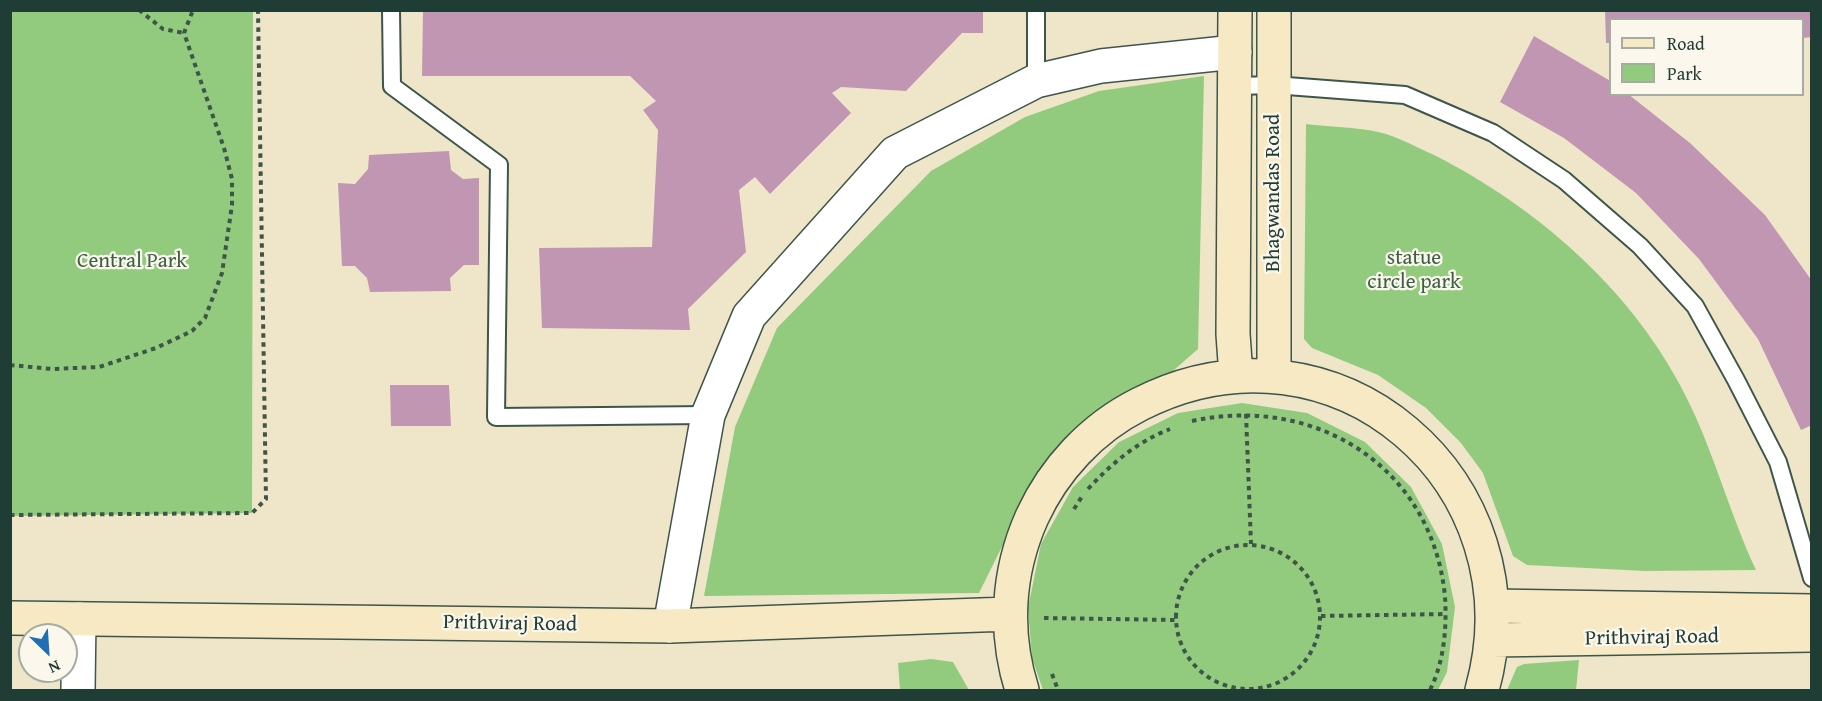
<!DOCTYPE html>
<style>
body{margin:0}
#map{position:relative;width:1822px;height:701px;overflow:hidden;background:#efe6c9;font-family:"Gentium Book Plus",serif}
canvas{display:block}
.frame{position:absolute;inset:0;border:12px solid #1f3d34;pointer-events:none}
.legend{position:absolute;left:1609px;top:18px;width:195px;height:78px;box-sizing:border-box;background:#fbf7ec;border:2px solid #a3ada2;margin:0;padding:8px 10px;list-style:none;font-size:18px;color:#1f3d34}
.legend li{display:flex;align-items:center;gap:12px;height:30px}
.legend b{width:30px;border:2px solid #a3ada2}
.north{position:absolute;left:18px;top:623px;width:60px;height:60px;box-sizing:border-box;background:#fbf7ec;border:2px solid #a3ada2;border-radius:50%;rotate:155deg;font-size:16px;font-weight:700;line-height:24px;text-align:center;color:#1f3d34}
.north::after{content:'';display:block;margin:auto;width:21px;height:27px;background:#1f6fb2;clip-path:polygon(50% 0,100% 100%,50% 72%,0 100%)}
</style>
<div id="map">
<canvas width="1822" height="701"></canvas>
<div class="frame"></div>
<ul class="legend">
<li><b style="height:8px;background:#f7e9c3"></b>Road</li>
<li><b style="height:16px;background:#92cb7e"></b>Park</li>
</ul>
<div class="north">N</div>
</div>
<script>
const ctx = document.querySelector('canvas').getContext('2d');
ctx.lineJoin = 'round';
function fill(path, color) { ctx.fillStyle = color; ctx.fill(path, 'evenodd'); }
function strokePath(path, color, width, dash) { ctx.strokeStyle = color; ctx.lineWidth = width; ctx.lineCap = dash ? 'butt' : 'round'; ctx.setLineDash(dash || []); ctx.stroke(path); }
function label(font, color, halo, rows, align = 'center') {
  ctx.font = font + ' "Gentium Book Plus",serif'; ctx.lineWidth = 4.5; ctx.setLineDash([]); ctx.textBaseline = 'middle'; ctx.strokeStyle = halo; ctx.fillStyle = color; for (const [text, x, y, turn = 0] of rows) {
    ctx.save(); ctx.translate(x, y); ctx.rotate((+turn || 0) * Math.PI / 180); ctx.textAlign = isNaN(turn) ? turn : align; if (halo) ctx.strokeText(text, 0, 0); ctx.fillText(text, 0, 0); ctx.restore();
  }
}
fill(new Path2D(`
 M10,11H253L252,513L11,516Z
 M1204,76L1198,349L1166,377L1116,406L1036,478L979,593L704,596L735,427L777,328L931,171L1025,117L1099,91Z
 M1306,124C1329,127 1355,127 1378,132C1397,136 1418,148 1436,156C1536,207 1628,287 1680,385C1712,444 1728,510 1756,570L1645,571L1527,565L1513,556L1483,473L1461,443L1426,408L1378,375L1312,348L1304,339Z
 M1242,403L1307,413L1365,442L1411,487L1442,544L1455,607L1447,672L1438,690H1043L1032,658L1028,608L1041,544L1073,487L1119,442L1178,413Z
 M931,659L953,662L969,690H900L898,663Z
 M1579,660L1576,690H1507L1517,667L1524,664Z`), '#92cb7e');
fill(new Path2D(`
 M423,10H983V33H962L906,91L841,87L832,93L851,113L770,194L755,177L739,190L746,252L688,309L690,330L542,328L539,248L652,247L658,130L643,110L656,101L630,76H422Z
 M1605,10H1812V37L1802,38V20H1610V43H1606Z
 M1534,36L1607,79L1610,81V94H1628L1690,143L1765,215L1812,281V425L1801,430L1758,339L1699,259L1636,193L1564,138L1500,102Z
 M449,151L451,170L463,179L479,178V265H464L450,278L451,291L370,292L367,278L355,266H342L338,183L355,184L368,169L369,155Z
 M390,385H449L451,426H391Z`), '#c096b2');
const lane = new Path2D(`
 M391,10L392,86L499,165L496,417L708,415
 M1036,81V10
 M1236,86L1274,85L1405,95L1493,133L1564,180L1640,246L1695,306L1736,380L1778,462L1812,578`);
const street = new Path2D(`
 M670,626L708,415L749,316L895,153L1036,81L1101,66L1235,52
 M78,690L79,619`);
const secondary = new Path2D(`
 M1235,10L1233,334L1236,376
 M1274,376V10
 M1493,606L1812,611
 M10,618L670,626L1009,614
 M1492,640L1812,635
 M1022,690C1004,633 1007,573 1032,517C1054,469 1092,428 1140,404C1335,305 1540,482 1482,690`);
strokePath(lane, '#3e564a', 20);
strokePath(street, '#3e564a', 36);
strokePath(secondary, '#3e564a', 36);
strokePath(new Path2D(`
 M139,10L163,29L184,33
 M10,365L52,369L99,367L156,348L192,331L205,318L222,273L232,205V179L224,148L184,33L193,10
 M1246,414L1251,544
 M1192,421C1315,394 1433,467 1445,597C1447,628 1444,662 1430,690
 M1088,489C1112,463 1137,442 1170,429
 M1074,509L1083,495
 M10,515L252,513L266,499L258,10
 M1176 617a72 72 0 1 1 144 0a72 72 0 1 1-144 0Z
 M1321,616L1446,614
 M1044,618L1175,620
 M1052,674L1058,690`), '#3e564a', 4, [4.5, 4.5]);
strokePath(lane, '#fff', 16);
strokePath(street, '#fff', 33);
strokePath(secondary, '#f7e9c3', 33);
label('21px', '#1f3d34', '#fbf7ec', [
 ["Bhagwandas Road",1274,193,-90],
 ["Prithviraj Road",510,624,1],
 ["Prithviraj Road",1652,638,-1]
]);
label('21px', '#3c6046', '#fbf7ec', [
 ["statue",1414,259],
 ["circle park",1414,283],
 ["Central Park",132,262]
]);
</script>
